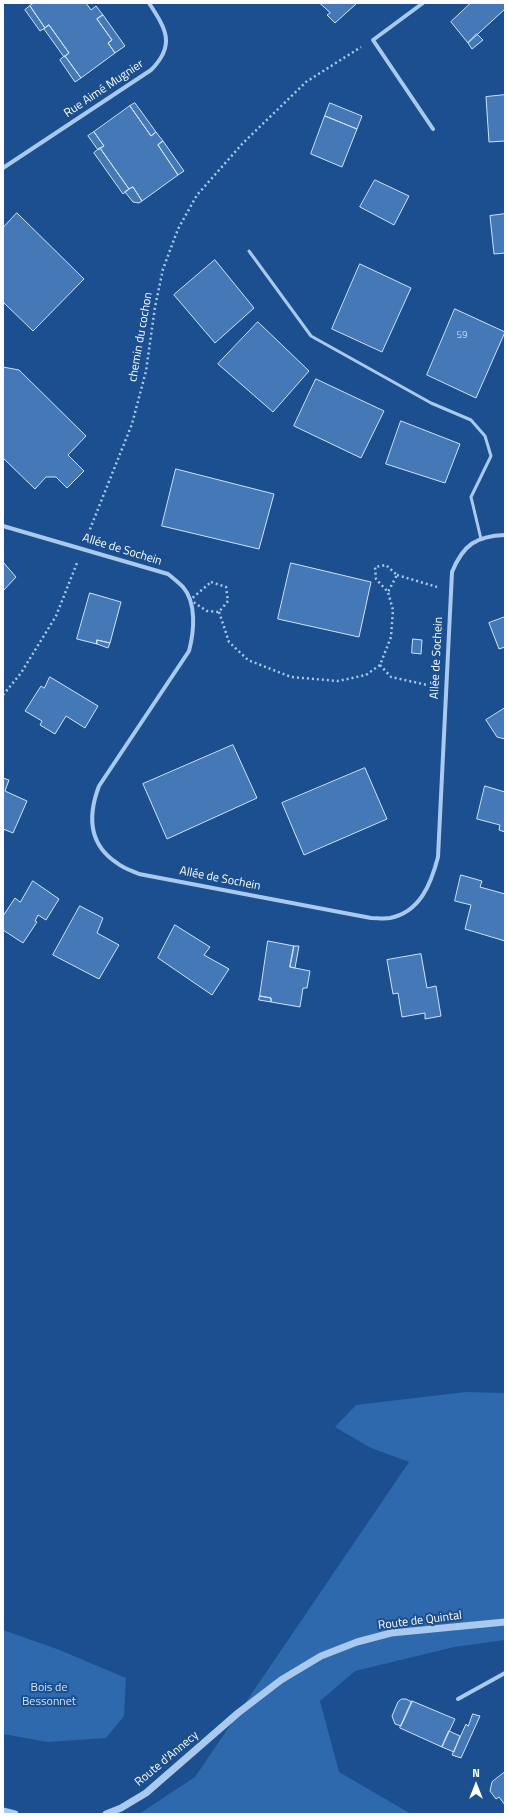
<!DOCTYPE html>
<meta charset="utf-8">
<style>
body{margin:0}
#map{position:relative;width:508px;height:1817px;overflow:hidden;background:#1b4f8f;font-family:"Titillium Web",sans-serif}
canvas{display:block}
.frame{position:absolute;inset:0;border:4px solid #fff;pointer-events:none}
.north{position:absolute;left:456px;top:1765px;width:40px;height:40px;-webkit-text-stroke:3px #1b4f8f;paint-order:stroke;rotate:0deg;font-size:11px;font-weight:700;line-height:16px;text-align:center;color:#fff}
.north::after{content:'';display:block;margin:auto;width:14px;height:18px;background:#fff;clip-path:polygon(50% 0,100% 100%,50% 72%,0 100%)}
</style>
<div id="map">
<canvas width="508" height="1817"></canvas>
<div class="frame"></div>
<div class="north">N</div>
</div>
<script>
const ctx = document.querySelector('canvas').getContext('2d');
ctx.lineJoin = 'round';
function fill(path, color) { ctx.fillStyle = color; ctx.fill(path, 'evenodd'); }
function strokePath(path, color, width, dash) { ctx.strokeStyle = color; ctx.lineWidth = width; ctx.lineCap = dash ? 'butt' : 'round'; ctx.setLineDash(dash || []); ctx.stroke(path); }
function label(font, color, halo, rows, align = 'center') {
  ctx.font = font + ' "Titillium Web",sans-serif'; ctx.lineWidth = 4; ctx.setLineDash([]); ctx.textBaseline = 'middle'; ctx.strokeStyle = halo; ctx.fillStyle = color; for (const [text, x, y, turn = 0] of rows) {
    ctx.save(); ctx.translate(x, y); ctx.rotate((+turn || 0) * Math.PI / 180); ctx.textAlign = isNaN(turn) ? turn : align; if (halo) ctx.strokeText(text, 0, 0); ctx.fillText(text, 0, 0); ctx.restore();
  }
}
fill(new Path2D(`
 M466,1392L505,1393V1640L454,1647L355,1671L320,1701L339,1772L411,1814H139L195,1777L409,1462L371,1448L335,1427L356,1405Z
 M3,1630L57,1649L126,1678L124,1716L106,1738L48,1742L3,1734Z`), '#2e69ad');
const building = new Path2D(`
 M34,3H86L91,10L96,6L103,15L97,19L112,40L108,43L115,53L81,78L65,56L69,53L49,25L45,28L30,6Z
 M320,3H357L335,23L327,15L330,13Z
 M471,3H505V9L468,43L451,22Z
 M30,6L45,28L40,31L25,10Z
 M103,15L125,46L115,53L108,43L112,40L97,19Z
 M49,25L69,53L64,57L44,29Z
 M477,34L483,40L472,49L468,43Z
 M65,56L81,78L75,82L60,60Z
 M505,95V141L489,142L486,97Z
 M135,103L156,132L151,136L130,106Z
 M330,103L362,116L357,129L325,116Z
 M130,106L151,136L156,132L163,141L158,145L178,175L142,201L133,187L129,189L100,148L104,146L94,132Z
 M325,116L357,129L342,167L311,154Z
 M94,132L104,146L98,150L88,136Z
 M163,141L184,171L178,175L158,145Z
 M100,148L129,189L123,194L94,153Z
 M375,180L409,196L394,225L360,207Z
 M133,187L142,201L139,203L133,202L125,192Z
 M17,213L84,279L33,331L3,302V228Z
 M505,214V253L494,254L490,216Z
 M215,260L254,308L215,343L174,295Z
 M360,264L411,288L382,352L332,329Z
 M455,309L505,332L476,398L427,375Z
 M258,322L309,371L273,412L218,364Z
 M3,367L19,370L86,436L68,455L84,471L67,488L56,477H46L35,489L3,458Z
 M316,379L384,411L361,458L294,426Z
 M401,421L460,444L445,483L386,464Z
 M176,469L274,494L259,549L162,526Z
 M3,562L16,577L3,591Z
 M291,563L371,582L359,637L278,619Z
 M90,593L121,602L110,643L97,640V644L77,639Z
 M505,617V647L499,649L489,623Z
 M413,639L422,640L421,654L412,653Z
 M97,640L110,643L108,648L97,644Z
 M50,677L98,706L85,728L66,716L55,734L40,725L42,721L25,711L41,686L44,688Z
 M505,708V739L497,737L486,720Z
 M233,745L257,798L167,839L143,784Z
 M365,768L387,819L304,855L282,803Z
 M3,778L9,780L5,791L27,801L13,833L3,829Z
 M485,786L505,792V832L499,830L500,825L477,819Z
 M461,875L482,881L480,887L505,894V941L465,929L471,905L455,901Z
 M33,881L59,899L46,920L38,915L35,921L37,922L23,943L3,930V916L15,898L20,902Z
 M80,906L103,918L97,933L119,945L99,979L53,955Z
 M175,925L210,947L204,955L229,969L212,995L158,958Z
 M268,941L294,946L290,967L310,971L307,988H303L300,1007L271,1002V998L260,996Z
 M294,946H299L295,968L290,967Z
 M421,954L427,988L436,986L441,1016L425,1019V1013L402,1017L398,993L393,994L387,960Z
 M260,996L271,998V1002L259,1000Z
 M402,1699H406L412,1702L401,1726L395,1724L392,1716L398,1702Z
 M412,1701L455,1719L442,1747L400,1728Z
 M473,1714L480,1716L461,1758L452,1755L466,1724L468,1726Z
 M449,1731L460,1736L454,1752L442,1747Z
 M505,1772V1805L499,1797L496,1799L490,1791L492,1782Z`);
fill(building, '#4478b7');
strokePath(building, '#cfe3fa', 1);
strokePath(new Path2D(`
 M88,534L132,424L146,371L155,307L163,269L178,229L197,195L243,143L306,82L361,47
 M397,575L437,587
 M211,582L226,587L228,601L219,612L207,611L190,600Z
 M219,612L229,642L248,660L291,677L338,681L366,675L380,665L391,637L393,610L388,592L376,579L375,567L386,565L397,575L388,592
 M380,665L391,677L432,686
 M3,695L21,673L56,616L77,563`), '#a9c9ee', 2.5, [2, 3]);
strokePath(new Path2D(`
 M249,251L311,336L431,403L471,420L485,436L491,456L471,497L481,539`), '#a9c9ee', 3);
strokePath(new Path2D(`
 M423,3L373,40L433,129
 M3,168L151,70C176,45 166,29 149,3
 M3,526L168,574C173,578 178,582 183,587C197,603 194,632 189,651L99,786C88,815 88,844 117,863C123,868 132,871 139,874L371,918C377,918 384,919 390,918C420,912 431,884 438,857L452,572C463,545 476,536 505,535
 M458,1699L505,1673`), '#a9c9ee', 4);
strokePath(new Path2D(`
 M3,1811L15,1814
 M106,1814L121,1808L146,1793L238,1713L281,1680L321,1656L357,1642L391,1633L505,1622`), '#a9c9ee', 7);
label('10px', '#d0dded', null, [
 ["59",462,336]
]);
label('12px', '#fff', '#1b4f8f', [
 ["Rue Aimé Mugnier",104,89,-34],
 ["chemin du cochon",141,337,-80],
 ["Allée de Sochein",122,550,17],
 ["Allée de Sochein",437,658,-87],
 ["Allée de Sochein",220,879,11],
 ["Route de Quintal",420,1621,-7],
 ["Route d'Annecy",167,1759,-40]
]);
label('12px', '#cfe3fa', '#1b4f8f', [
 ["Bois de",49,1688],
 ["Bessonnet",49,1702]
]);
</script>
